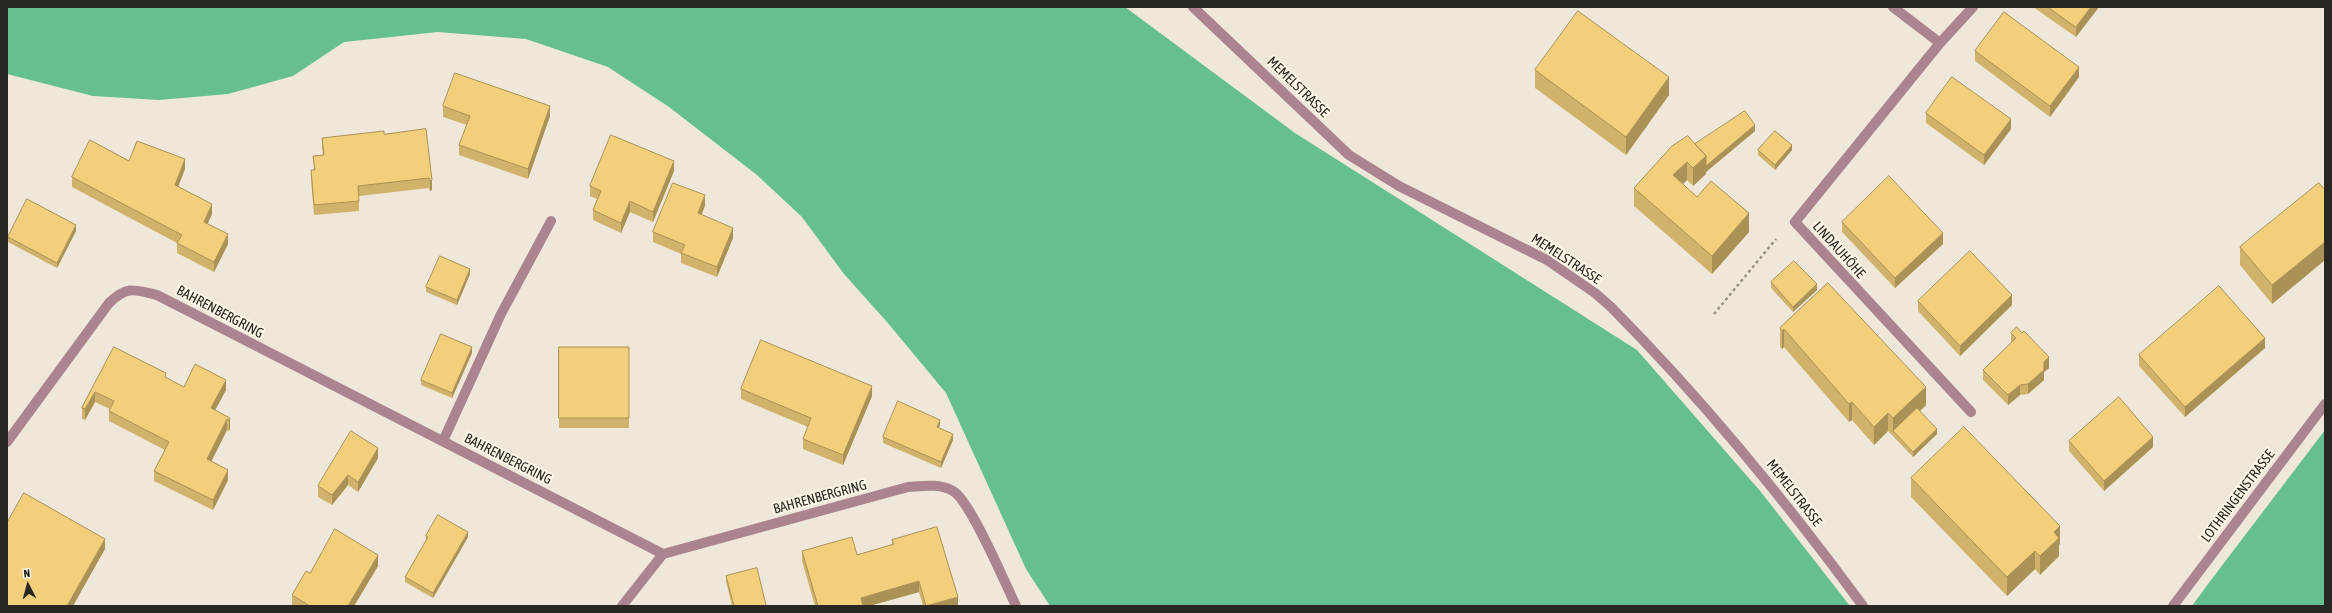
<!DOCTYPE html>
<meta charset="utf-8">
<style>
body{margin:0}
#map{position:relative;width:2332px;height:613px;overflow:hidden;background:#efe8da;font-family:"Asap Condensed",sans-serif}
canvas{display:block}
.frame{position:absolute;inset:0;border:8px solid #292722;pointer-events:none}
.north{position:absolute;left:8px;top:565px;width:40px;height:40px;-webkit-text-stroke:3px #fcf6e7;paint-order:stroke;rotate:354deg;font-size:11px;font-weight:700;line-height:16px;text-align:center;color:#292722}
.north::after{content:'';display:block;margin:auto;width:14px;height:18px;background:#292722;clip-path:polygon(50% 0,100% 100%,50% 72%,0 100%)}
</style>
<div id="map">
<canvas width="2332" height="613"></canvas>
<div class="frame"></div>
<div class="north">N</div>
</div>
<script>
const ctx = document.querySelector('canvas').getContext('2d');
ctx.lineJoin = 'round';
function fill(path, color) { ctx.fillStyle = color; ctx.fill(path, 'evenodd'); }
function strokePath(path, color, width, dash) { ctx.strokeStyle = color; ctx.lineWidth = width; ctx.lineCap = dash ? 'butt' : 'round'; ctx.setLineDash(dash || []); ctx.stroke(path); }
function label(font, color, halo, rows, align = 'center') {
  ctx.font = font + ' "Asap Condensed",sans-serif'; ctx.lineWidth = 4; ctx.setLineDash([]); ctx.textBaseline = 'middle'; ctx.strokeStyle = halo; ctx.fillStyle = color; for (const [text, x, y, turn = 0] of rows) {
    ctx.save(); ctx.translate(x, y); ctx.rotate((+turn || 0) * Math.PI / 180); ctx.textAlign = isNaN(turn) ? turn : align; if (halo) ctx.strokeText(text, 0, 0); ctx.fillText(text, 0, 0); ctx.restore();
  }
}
fill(new Path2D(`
 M7,7H1125L1295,133L1637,350L1761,492L1850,606H1050L1026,569L946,393L887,322L844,274L802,217L757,175L669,107L608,67L526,39L438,32L344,42L293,76L228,94L159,100L93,96L7,74Z
 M2325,430V606H2192L2208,584Z`), '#66bf90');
strokePath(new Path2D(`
 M1714,314L1776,239`), '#969187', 2.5, [3, 3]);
strokePath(new Path2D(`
 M1193,7L1349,155L1399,186L1547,260L1595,293L1612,308C1703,400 1786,501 1863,606
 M1893,7L1940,43
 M1971,412L1795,222L1940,43L1973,7
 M443,441L501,314L551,221
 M7,442L109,303C127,286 133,289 157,295L663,554L908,487C923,486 940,483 953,491C970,500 1006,585 1016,606
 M622,606L663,554
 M2173,606L2325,404`), '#ab848f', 10);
fill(new Path2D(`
 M2033,7H2099L2076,37Z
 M1975,51L2079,77L2050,117L1975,61Z
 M1535,70L1669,95L1626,155L1535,88Z
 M443,106L550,116L528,179L459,155V145L467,125L443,117Z
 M1926,113L2011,129L1984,165L1926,123Z
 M426,129L432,190L430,191L429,188L359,196V211L314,215L311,180V170H314L313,156L323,155L322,148V138L384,134Z
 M1755,131L1706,172V174L1693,186L1687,180L1683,184L1697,197L1749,232L1712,274L1634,206V188L1695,144Z
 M1758,150H1792L1775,170L1758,155Z
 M129,161L185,169L178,186L212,214L207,224L228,244L214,272L177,253V243L72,187V177Z
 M674,171L653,222L630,212L621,233L593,220V210L597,199L590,196V186Z
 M2325,190V260L2272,304L2240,265V247Z
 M705,206L701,215L733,238L717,277L681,263V254L653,242V232Z
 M1842,222L1943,244L1895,288L1842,232Z
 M76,231L57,268L8,242V237Z
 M470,274L457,305L426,292V287Z
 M1771,282L1817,290L1793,312L1771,288Z
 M1828,283L1926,405L1920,411L1937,434L1913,457L1888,431L1874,445L1852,420L1849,422L1784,347L1782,349L1780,347V328Z
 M1918,301L2012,305L1960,356L1918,311Z
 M2011,333L2049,368L2044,372V380L2028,394L2020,395L2008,405L1983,380V370L2011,343Z
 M114,347L166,378L184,387L226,390L215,410L230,418V428L229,431L227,430L211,462L228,480L213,510L154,481V471L165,450L109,421V411L110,409L95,402L85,420L82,419V408Z
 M559,347H629V428H559Z
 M2265,348L2185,417L2139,366V355Z
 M472,353L452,398L421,385V380Z
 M741,389L872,396L843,465L803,449V439L808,427L741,399Z
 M940,425L938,428L953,440L941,468L883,443V437Z
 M2069,441L2153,447L2104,491L2069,451Z
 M378,458L358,492L348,485L332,505L318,497V486Z
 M1911,478L2060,544L2059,545V556L2040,575L2035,569L2007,596L1911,497Z
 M426,536L468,537L433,598L405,582V577L426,541Z
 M892,540L958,606H923L919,592L869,606H815L802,561V551L857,555L892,545Z
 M378,566L354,606H294L292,605V595L310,573Z
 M726,576L766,606H732L726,581Z`), '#d1b26a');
fill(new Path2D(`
 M2091,7H2099L2076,37V27Z
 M2079,67V77L2050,117V106Z
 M1669,77V95L1626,155V137Z
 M550,106V116L528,179V169Z
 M2011,119V129L1984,165V155Z
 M1755,125V131L1706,172V174L1693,186V168L1706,156Z
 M1792,145V150L1775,170V165Z
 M185,159V169L175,195V185Z
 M674,161V171L653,222V212Z
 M1687,162V180L1673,194V175Z
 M432,180V190L430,191V181Z
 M705,195V206L698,223V213Z
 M630,201V212L621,233V223Z
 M212,204V214L204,232V222Z
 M1749,213V232L1712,274V256Z
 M76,225V231L57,268V263Z
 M733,228V238L717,277V267Z
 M1943,233V244L1895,288V278Z
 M228,234V244L214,272V262Z
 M2325,242V260L2272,304V285Z
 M470,269V274L457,305V300Z
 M1817,284V290L1793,312V307Z
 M2012,295V305L1960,356V346Z
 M1784,329V347L1782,349V331Z
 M2265,338V348L2185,417V407Z
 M472,347V353L452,398V393Z
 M2049,357V368L2044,372V380L2028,394V384L2044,362Z
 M226,380V390L211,418V408Z
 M2020,385V395L2008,405V395Z
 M872,386V396L843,465V455Z
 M1926,387V405L1896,434L1893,431V418Z
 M95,392V402L85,420V409Z
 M1852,402V420L1849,422V404Z
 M1888,413V431L1874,445V427Z
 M230,418V428L229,431V420Z
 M227,419V430L207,470V459Z
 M940,420V425L937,433V427Z
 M1937,429V434L1913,457V452Z
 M953,434V440L941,468V462Z
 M2153,437V447L2104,491V481Z
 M378,448V458L358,492V482Z
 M228,470V480L213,510V500Z
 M348,475V485L332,505V495Z
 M2060,526V544L2059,545V556L2040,575V556L2054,532Z
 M468,532V537L433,598V593Z
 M105,539V549L73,606H67Z
 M2035,551V569L2007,596V577Z
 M378,555V566L354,606H348Z
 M919,581V592L869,606H861V598Z
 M958,597V606H927Z`), '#aa9156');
const building = new Path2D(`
 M2048,7H2091L2076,27Z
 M1578,11L1669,77L1626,137L1535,70Z
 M2004,12L2079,67L2050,106L1975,51Z
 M455,73L550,106L528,169L459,145L470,116L443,106Z
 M1952,77L2011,119L1984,155L1926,113Z
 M1745,111L1755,125L1706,166V156L1695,144Z
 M426,129L432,180L430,181L429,178L358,186L359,201L314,205L311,170H315L313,156L324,155L322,138L384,131V134Z
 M1775,131L1792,145L1775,165L1758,150Z
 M611,135L674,161L653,212L630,201L621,223L593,210L601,191L590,186Z
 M1688,136L1706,156L1693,168L1687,162L1673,175L1697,197L1711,181L1749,213L1712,256L1634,188L1672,146Z
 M90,140L129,161L137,141L185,159L175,185L212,204L204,222L228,234L214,262L177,243L182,235L72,177Z
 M1889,176L1943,233L1895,278L1842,222Z
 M673,183L705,195L698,213L733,228L717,267L681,253L685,245L653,232Z
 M2319,183L2325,190V242L2272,285L2240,247Z
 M27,199L76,225L57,263L8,237Z
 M1970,251L2012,295L1960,346L1918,301Z
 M440,256L470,269L457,300L426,287Z
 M1794,261L1817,284L1793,307L1771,282Z
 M1828,283L1926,387L1893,418L1888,413L1874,427L1852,402L1849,404L1784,329L1782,331L1780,328Z
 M2219,286L2265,338L2185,407L2139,355Z
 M2017,327L2022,333L2024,331L2049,357L2044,362V370L2028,384L2020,385L2008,395L1983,370L2016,338L2011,333Z
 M441,334L472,347L452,393L421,380Z
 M761,340L872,386L843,455L803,439L811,418L741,389Z
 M114,347L166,373L165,377L184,387L195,364L226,380L211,408L230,418L229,420L227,419L207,459L228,470L213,500L154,471L169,442L109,411L114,401L95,392L85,409L82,408Z
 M559,347H629V418H559Z
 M2119,397L2153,437L2104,481L2069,441Z
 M898,401L940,420L937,427L953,434L941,462L883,437Z
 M1917,408L1937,429L1913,452L1893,431Z
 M1964,427L2060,526L2054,532L2059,538L2040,556L2035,551L2007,577L1911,478Z
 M351,431L378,448L358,482L348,475L332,495L318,486Z
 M24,493L105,539L67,606H9L7,605V523Z
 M438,515L468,532L433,593L405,577L428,537L426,536Z
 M937,527L958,597L926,606L919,581L861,598L863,606H818L802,551L852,537L857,555L894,544L892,540Z
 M335,529L378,555L348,606H310L292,595L306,571L310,573Z
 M757,568L766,605L763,606H734L726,576Z`);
fill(building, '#f3cf7b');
strokePath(building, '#aa9156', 1);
label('14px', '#292722', '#fcf6e7', [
 ["MEMELSTRASSE",1298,87,44],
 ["LINDAUHÖHE",1839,250,48],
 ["MEMELSTRASSE",1566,259,33],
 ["BAHRENBERGRING",220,312,28],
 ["BAHRENBERGRING",508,459,27],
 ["MEMELSTRASSE",1794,493,52],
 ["LOTHRINGENSTRASSE",2238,496,-53],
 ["BAHRENBERGRING",820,497,-15]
]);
</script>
